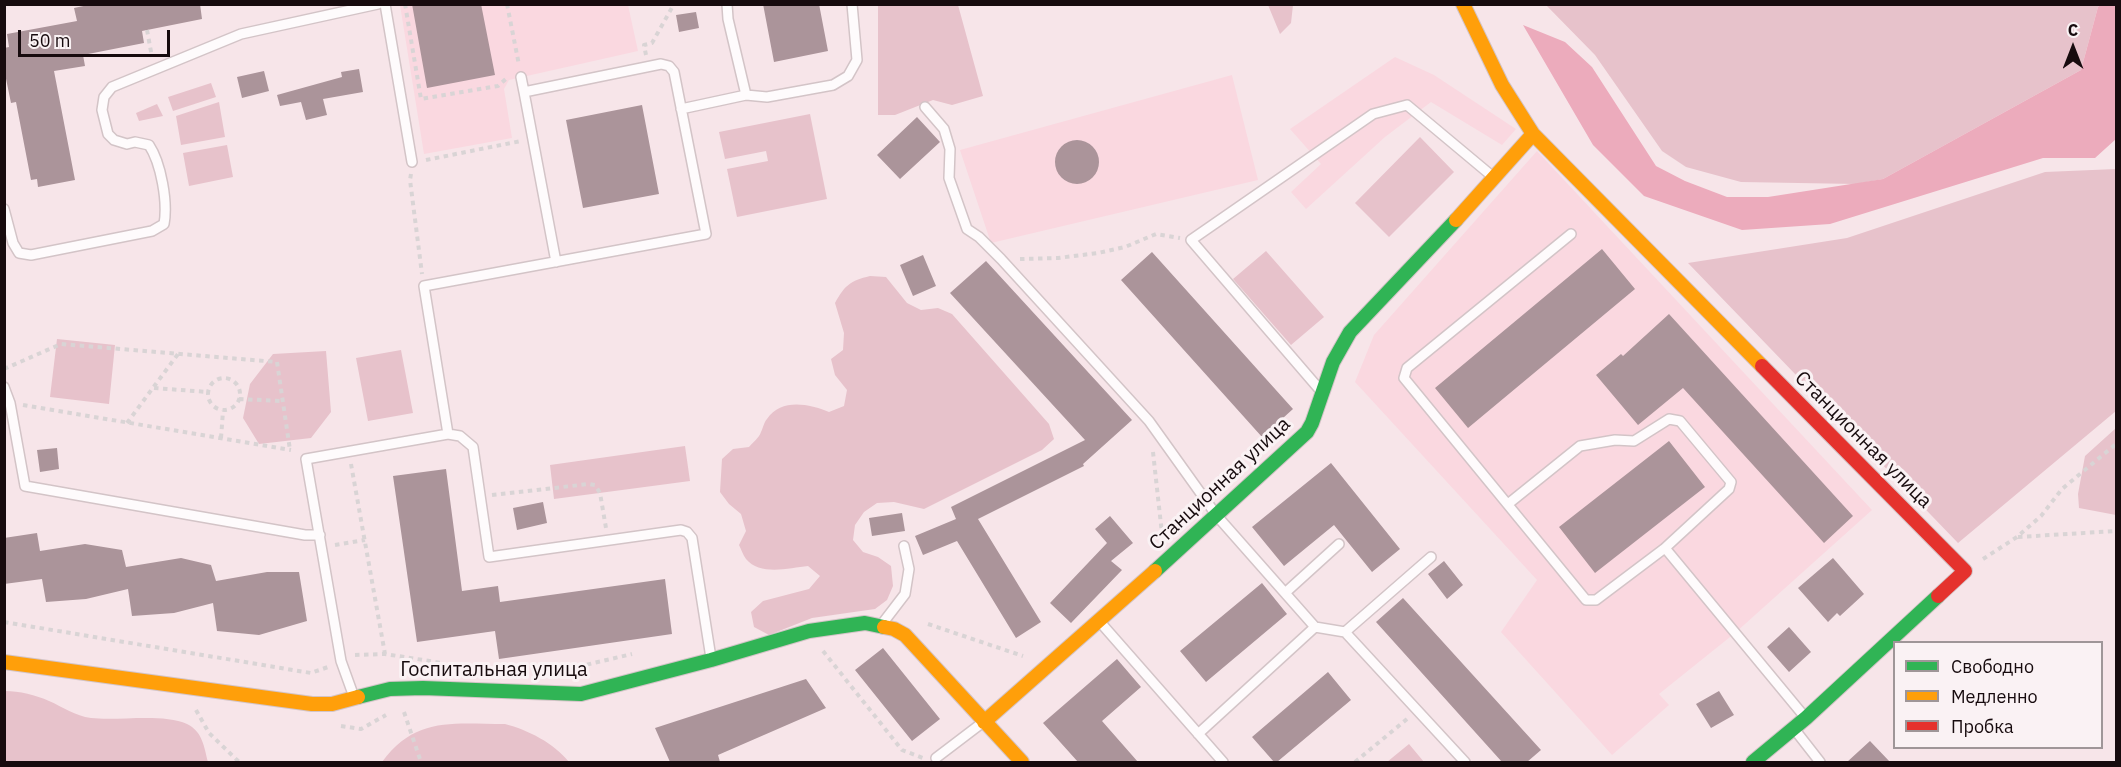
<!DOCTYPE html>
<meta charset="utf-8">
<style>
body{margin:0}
#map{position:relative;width:2121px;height:767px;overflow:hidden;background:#f7e5e9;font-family:"IBM Plex Sans",sans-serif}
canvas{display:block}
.frame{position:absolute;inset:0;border:6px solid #170b0e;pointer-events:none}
.legend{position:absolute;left:1893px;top:641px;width:210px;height:108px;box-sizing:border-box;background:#faf2f4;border:2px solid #9f9698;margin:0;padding:8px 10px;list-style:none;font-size:18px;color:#170b0e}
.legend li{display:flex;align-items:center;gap:12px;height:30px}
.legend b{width:30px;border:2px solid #9f9698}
.north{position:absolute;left:2043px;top:18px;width:60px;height:60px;-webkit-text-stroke:4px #faf2f4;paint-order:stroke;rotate:0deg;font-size:16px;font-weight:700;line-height:24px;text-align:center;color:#170b0e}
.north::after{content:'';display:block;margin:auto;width:21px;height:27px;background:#170b0e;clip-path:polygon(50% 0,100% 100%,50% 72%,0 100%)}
.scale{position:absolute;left:18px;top:30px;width:152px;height:27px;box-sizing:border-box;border:3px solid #170b0e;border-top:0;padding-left:8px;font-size:18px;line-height:21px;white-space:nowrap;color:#170b0e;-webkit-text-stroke:4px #faf2f4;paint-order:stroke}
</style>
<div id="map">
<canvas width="2121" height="767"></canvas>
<div class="frame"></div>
<ul class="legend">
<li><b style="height:8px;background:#30b455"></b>Свободно</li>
<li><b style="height:8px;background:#ff9f0a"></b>Медленно</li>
<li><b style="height:8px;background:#e5322d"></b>Пробка</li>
</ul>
<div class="north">С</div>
<div class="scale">50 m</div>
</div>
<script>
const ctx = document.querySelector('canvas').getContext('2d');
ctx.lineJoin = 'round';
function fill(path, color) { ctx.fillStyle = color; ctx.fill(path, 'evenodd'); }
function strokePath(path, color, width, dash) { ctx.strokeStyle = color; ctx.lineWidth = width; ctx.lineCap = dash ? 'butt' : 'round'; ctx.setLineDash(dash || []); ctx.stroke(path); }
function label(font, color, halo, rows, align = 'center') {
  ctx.font = font + ' "IBM Plex Sans",sans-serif'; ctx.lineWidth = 6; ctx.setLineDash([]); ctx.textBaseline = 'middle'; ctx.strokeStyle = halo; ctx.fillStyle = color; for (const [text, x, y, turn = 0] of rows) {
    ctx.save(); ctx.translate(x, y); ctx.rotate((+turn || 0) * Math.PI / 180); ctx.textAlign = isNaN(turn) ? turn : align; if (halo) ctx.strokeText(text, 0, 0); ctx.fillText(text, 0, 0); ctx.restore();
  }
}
fill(new Path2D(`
 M400,5H628L638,51L509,80L504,89L512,138L424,154Z
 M1395,57L1434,75L1516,129L1502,145L1431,102L1385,137L1306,209L1291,192L1321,164L1290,129Z
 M1232,75L1258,180L991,243L960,150Z
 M1537,151L1872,510L1735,633L1659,694L1669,705L1612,755L1501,632L1537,580L1355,382L1374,335Z`), '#fad8e0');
fill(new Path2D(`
 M878,5H958L983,96L952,105L933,100L895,115H878Z
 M1268,5H1293L1291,23L1280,34Z
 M1546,5H2100L2098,7L2081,70L1883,179L1856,184L1741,182L1686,167L1662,151L1595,55Z
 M211,83L216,97L173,111L168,97Z
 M219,102L225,137L181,145L176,116Z
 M157,104L163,116L139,121L136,113Z
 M810,114L827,199L737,217L727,169L768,161L766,151L725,159L719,132Z
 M1420,137L1454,172L1389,237L1355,203Z
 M227,145L233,177L189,186L183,153Z
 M2116,169V411L1958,543L1688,263L1847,238L2045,172Z
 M1266,251L1324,317L1291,345L1233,279Z
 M870,276L886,277L907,303L921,310L938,308L952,314L1049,424L1054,439L1042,450L924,509L894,502L877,503L864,512L855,525L853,540L863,552L878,557L891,566L893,586L887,600L875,609L812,618L769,635L754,627L751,612L763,601L809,589L820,576L808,566C789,568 760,576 746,559C743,555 741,549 739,545L746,531L741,514L729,504L720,492L722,459L733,449L749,447C753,442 759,438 761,432C763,428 764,422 767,419C781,398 809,404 829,412L844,406L847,390L835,375L831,359L843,350L844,333L835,303C845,285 850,281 870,276Z
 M57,339L115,345L109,404L50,397Z
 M401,350L413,413L368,421L356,358Z
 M326,351L331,412L311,438L259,444L243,418L250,384L273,354Z
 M2116,428V515L2079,508L2078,494L2085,456Z
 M685,446L690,481L554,499L550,465Z
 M5,691C19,691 36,695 49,701C63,707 75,716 91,718C119,721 163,713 187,724C203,732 204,747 208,762H5Z
 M505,724C528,730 554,743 569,762H382C416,716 453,724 505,724Z
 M1409,744L1424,762H1387Z`), '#e7c2cb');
fill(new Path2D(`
 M2100,5H2116V139L2095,158H2043L1830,224L1742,230L1644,196L1593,145L1523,25L1565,42L1592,67L1656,166L1685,181L1727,197H1768L1883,179L2081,70L2098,7Z`), '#ecabbc');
fill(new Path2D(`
 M93,4H200L202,19L142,31L144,43L83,55L85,66L54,71L75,180L38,187L37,179L31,180L16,102L11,103L4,69V48L9,47L7,34L77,21L74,8Z
 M412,4H481L495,75L427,88Z
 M763,4H819L828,51L774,62Z
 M696,12L699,28L679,32L676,15Z
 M359,69L363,92L323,99L327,115L306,120L301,102L280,106L277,95L342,77L341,72Z
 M264,71L269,91L242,98L237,77Z
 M642,105L659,194L583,208L566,120Z
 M917,117L940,142L900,179L877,155Z
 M1055 162a22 22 0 1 1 44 0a22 22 0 1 1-44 0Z
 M1602,249L1635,289L1468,428L1435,388Z
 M1152,252L1293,409L1262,437L1121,280Z
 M923,255L936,286L913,296L900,265Z
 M986,261L1132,420L1083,464L1084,466L978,519L1041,622L1016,638L957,541L923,555L915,536L956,519L951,507L1085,440L950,293Z
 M1669,314L1853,516L1824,543L1683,388L1638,425L1596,375L1621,354L1623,356Z
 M1669,441L1705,487L1595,573L1559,527Z
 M57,448L59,469L40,472L37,450Z
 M1331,463L1400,549L1372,572L1334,525L1284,566L1252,527Z
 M446,469L462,591L498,586L500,602L665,579L672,634L499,659L495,631L417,642L393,476Z
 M543,502L547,523L517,530L513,508Z
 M902,513L905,531L872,536L869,518Z
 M1110,516L1133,543L1111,561L1122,570L1071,623L1050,603L1107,543L1095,529Z
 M37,533L40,551L85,544L122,550L126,567L181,558L211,565L216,581L267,572H299L307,621L259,635L217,631L213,603L174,613L132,616L128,589L86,599L46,602L42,579L4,584V538Z
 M1833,558L1864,594L1840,616L1837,613L1828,622L1798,588Z
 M1444,561L1463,585L1447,599L1428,574Z
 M1262,583L1287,614L1206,682L1180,651Z
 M1403,598L1541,750L1527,762H1502L1376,622Z
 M1789,627L1811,652L1789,672L1767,647Z
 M883,648L940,719L912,741L855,670Z
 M1117,659L1141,687L1102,721L1138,762H1078L1043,723Z
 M1328,672L1351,700L1277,762H1274L1252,737Z
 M806,679L826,708L718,755L720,762H670L655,728Z
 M1719,691L1734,715L1711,728L1696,704Z
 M1870,741L1890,762H1847Z`), '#ab949a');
const lane = new Path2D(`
 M385,4L412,162
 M727,4L728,19L746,95
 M521,77L524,92
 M925,107L944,129L950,149L949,178L967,229L979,237L1001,259L1149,421L1217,516L1315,627
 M681,109L746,95L767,97L833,85L848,76L857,60L852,4
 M4,209L13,243L19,253L31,255L152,231L164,224C168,202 161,163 149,145L135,142L127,144L114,140L108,134L102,110L104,97L112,87L241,34L378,4
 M1571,234L1407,368L1404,378L1586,600H1596L1665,548L1804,716
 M4,387L10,403L25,486L305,535H320
 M1320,390L1191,240L1373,114L1407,105L1492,176
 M448,434L424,286L706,234L674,72L669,66L661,64L524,92L556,262
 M1508,504L1580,446L1615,440L1634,441L1669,419L1680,421L1731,482L1729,489L1665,548
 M1285,593L1339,544
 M1100,622L1223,762
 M882,624L905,594L909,569L904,546
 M1345,632L1431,557
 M354,697L341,661L306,459L448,434L460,436L473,447L489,557L681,530L687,532L692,538L711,658
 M1795,730L1820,762
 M1198,734L1315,627L1345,632L1465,762
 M936,758L982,723`);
const fast = new Path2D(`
 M1155,571L1307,432L1312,423L1333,362L1350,332L1456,220
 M358,697L390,689L423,688L581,694L711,660L809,631L865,623L884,627
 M1753,762L1806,718L1938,596`);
const slow = new Path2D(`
 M1463,4L1502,85L1533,134L1762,366
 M1456,220L1533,134
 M884,627L894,629L905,635L1022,762
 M4,662L312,704H332L358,697
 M984,722L1155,571`);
const jam = new Path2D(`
 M1762,366L1965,571L1938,596`);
strokePath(lane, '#d3c4c7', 12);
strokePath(fast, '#d3c4c7', 16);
strokePath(slow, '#d3c4c7', 16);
strokePath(jam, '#d3c4c7', 16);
strokePath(new Path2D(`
 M405,4L421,99L498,86L507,78
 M507,4L519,65
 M147,30L152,57
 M646,55L644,45L652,43L674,4
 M426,160L521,141
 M411,174L410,180L422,274
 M1020,259L1058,258L1098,253L1125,247L1156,234L1180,238
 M4,369L61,344L277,362L290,450
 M208 394a16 16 0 1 1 32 0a16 16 0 1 1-32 0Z
 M154,388L208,392
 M239,399L282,401
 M23,405L291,450
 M127,423L178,354
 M221,438L223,411
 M1153,452L1162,534
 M351,464L385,654
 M492,495L589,484L595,485L600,493L606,528
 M2018,537L2116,531
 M335,545L365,540
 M1983,559L2017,537L2041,516L2062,489L2116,444
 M4,622L311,673L328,667
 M928,624L1023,656
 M823,651L902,750L923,758
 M355,655L385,654L442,663
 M542,667L581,666L632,654
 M196,710L209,733L239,762
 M404,712L421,762
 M341,726L361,729L386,715
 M1355,762L1407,719`), '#d9d4d5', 4, [4.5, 4.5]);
strokePath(lane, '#fefbfc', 9);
strokePath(fast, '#30b455', 14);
strokePath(slow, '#ff9f0a', 14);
strokePath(jam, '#e5322d', 14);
label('20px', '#170b0e', '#faf2f4', [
 ["Станционная улица",1863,440,45],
 ["Станционная улица",1220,484,-43],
 ["Госпитальная улица",494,670]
]);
</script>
